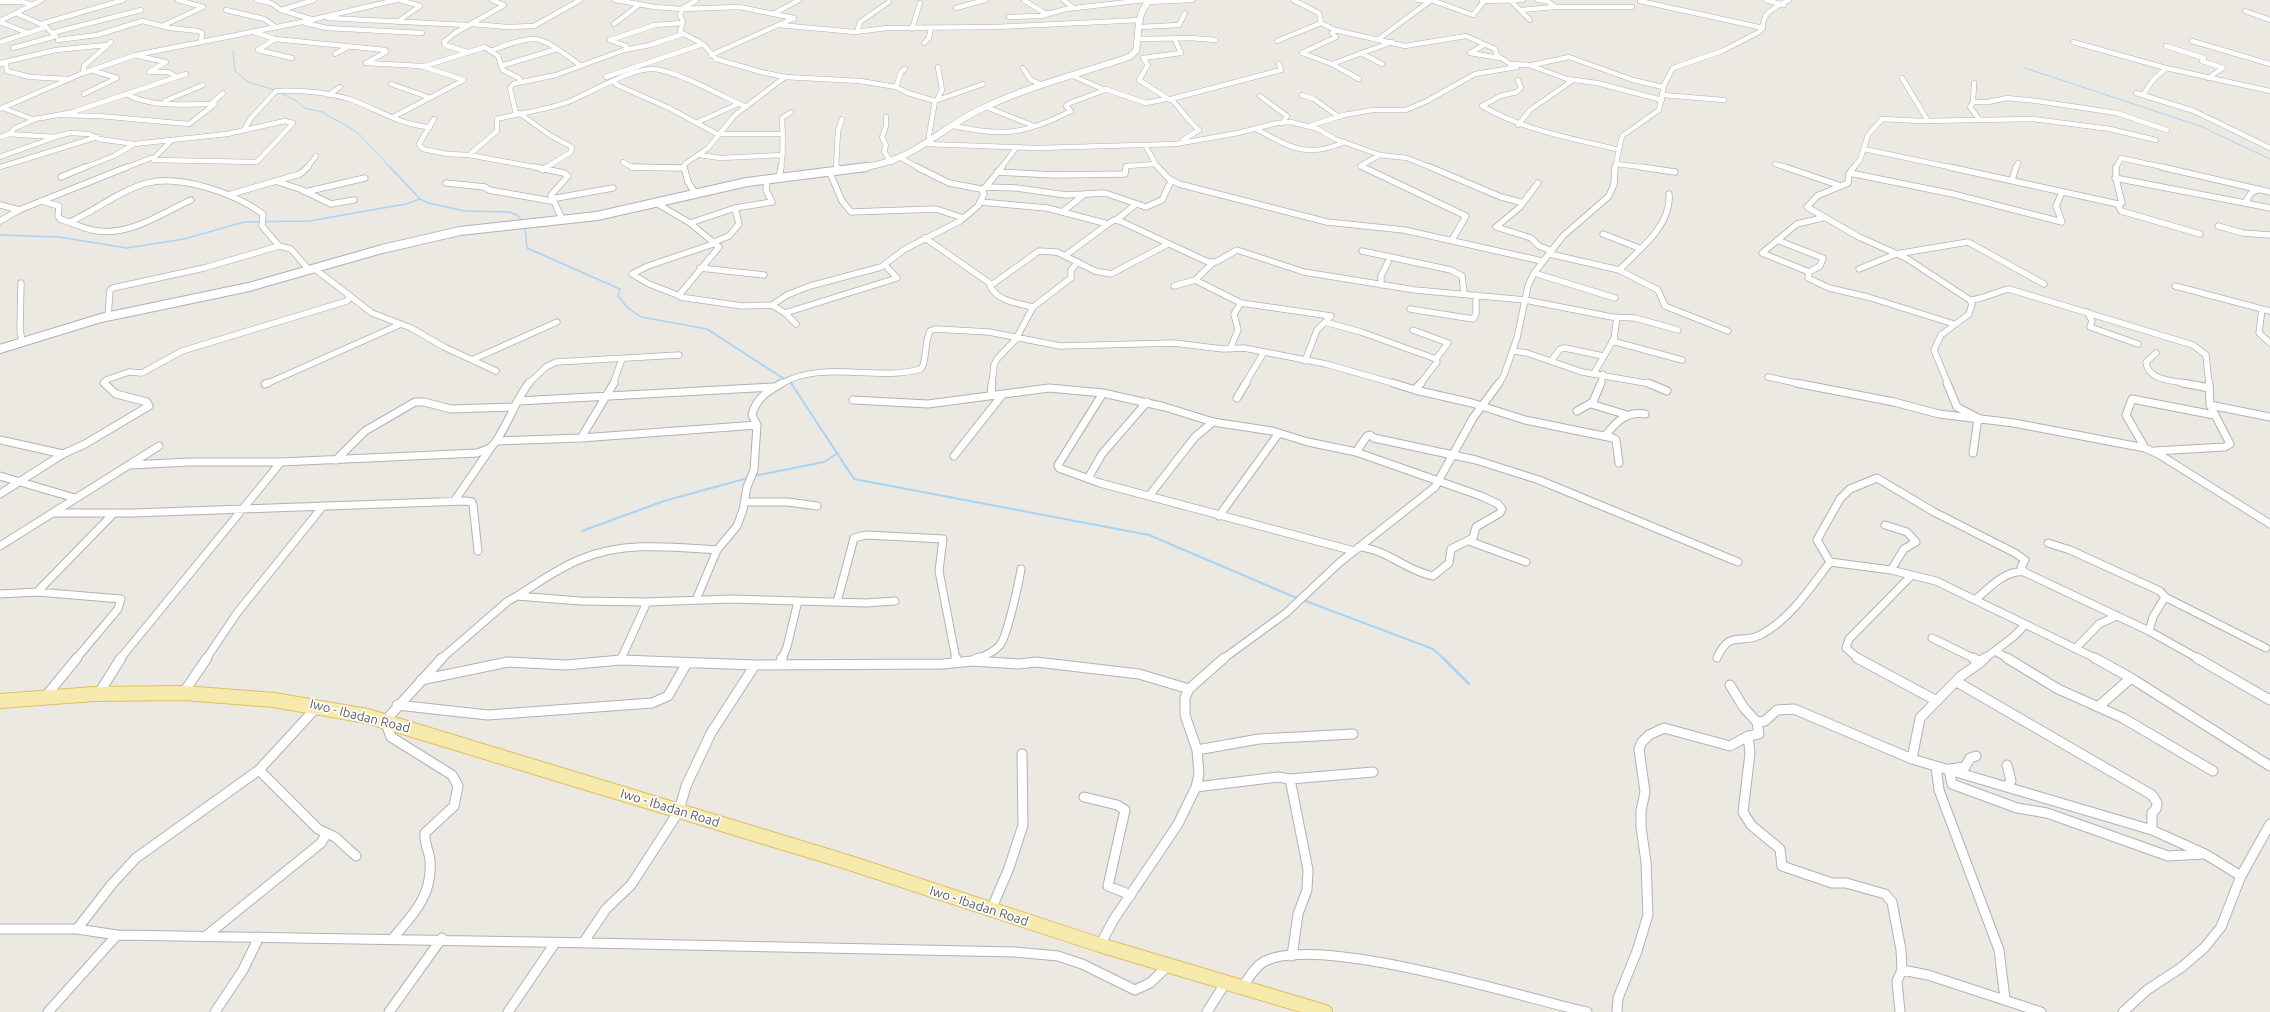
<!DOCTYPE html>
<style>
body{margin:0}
canvas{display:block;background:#ebe9e2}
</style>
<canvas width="2270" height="1012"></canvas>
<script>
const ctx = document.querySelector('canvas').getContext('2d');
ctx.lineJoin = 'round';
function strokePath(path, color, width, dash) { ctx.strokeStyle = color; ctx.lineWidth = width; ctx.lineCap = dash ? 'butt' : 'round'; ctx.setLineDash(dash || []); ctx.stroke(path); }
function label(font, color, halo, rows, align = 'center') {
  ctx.font = font + ' Ubuntu,sans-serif'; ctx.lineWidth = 3.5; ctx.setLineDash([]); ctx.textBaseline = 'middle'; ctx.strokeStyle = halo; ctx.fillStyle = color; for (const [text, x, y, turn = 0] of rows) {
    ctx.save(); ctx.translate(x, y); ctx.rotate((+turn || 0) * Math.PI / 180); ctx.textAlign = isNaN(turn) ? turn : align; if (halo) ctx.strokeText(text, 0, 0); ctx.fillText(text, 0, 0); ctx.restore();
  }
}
strokePath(new Path2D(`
 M233,51L235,71L248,82L275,90
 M2025,68L2200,126L2270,159
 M279,92L297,101L304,108L322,112L357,132L391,168`), '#a8d4f5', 1);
strokePath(new Path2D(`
 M390,167L420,199L428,203L465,211L509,212L517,215L523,222
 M525,227L527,248L620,289L618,296L628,308L641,317L707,329L792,384
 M0,235L59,237L127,248L184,239L244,222L309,221L406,204L420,199`), '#a8d4f5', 1.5);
strokePath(new Path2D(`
 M791,383L854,479L1149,535L1299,599
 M754,476L824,462L838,453
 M582,531L664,501L748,478
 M1303,600L1433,649L1444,659`), '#a8d4f5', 2);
strokePath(new Path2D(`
 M1443,658L1469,684`), '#a8d4f5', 2.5);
const streetFar3 = new Path2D(`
 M178,0L203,7
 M256,0L271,3L281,10
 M314,0L281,10L314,20
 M615,0L655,7L682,9L739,7L794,18L711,55
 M696,0L682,9L680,15L683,21L680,32L703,44L716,59L761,72L785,77L860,81L896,87L908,93L935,101
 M1024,0L1044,13H1048
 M1063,0L1074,8
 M1145,0L1147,2L1193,0
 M1293,0L1319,13L1321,23L1335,30L1405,46L1466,36L1495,49L1497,55L1510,64L1529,65L1567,79L1597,83L1662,100
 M1431,0L1473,15L1485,0
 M1510,0L1530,20
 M1538,0L1547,1L1556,7H1632
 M1766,0L1784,5
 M1482,1L1523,0
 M1640,1L1763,28
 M0,2H23L32,5
 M956,8L985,0
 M226,10L264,19L276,27
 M1521,10L1554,7
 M2245,11L2270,20
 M775,13L799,0
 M18,14L45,26L55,36
 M1009,17L1041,16L1066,9L1145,0
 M328,18L466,25
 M0,21L42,0
 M0,22L28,33
 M397,22L420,6L400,0
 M305,23L327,28L422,33
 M41,24L123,0
 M472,24L507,27L534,26L580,0
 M614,24L640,4
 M779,25L855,32L887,28L996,27L1141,20
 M162,26L203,7
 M1140,27L1179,25L1185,13
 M912,29L920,3
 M1335,30L1332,33L1336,37L1302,53L1332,64L1359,79
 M254,32L275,39L385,50L386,52L366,63L421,66L464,80L395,116
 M857,32L860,22L889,2
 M52,33L141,10
 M1380,38L1430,1L1417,0
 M275,39L258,50L292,58
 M1138,39L1190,38L1216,40
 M58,40L97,35L142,21L170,28L198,31L202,33L201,41
 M610,40L655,25L682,23
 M610,40L626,46L627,49
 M1277,41L1321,23
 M2192,41L2270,64
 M0,42L46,27
 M2073,42L2166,68L2270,91
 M924,43L929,38L931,28
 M1484,45L1470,53L1500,58
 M2166,46L2204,58L2202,61L2223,68L2208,78
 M13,48L56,36
 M490,51C504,46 520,39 535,39C546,39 572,59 581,66
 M467,52L445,45L444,42L455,33L504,5L492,0
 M1361,53L1382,64
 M335,54L346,48
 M138,56L166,62L149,72H168L177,77
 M0,63L56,50L106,45
 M0,64H6L7,71L30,77L67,79
 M1332,64L1392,42
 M1532,65L1569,57L1633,80L1663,87
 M501,66L557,49
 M422,67L485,47L498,56L503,70L519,78L521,82
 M1023,68L1031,80L1042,85
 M83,73L84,66L111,42
 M606,77L703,44
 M1902,78L1928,121
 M1518,80L1521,88L1517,92L1500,96L1482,106C1525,131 1572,138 1619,150
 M613,81L617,85L669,108L719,135
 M1974,83L1973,102L1970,107L1979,119
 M391,84L428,97
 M896,87L901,72L905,69
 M1105,89L1146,103L1166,99
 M2136,93L2194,111L2270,148
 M84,94L117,78L91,70
 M328,95L340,87
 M1302,95L1314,99L1339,117
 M1663,95L1724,100
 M2143,95L2153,80L2166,68
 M1260,96L1287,116L1283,122
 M937,100L942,90L938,67
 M1170,100L1139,80L1148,65L1143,58L1181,53L1175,40
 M165,101L203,85
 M1973,102H1988L2007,98L2037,101L2117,113L2167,130
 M212,103L223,93
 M986,107L1034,126
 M3,108L32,119L42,118L73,112L186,74
 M0,109L83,73L136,55L302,22L396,0
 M519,113L551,136L572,147L571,152L545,168
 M516,114L510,88L513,84L556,75L624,50L650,45L683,34
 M59,115L99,116L189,124L215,104C186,104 152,108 126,94
 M886,117V126L882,137L886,145L884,151L891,162
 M434,119L419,144L423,149L447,154L469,155L540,168
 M696,123L738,104
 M1518,125L1530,110L1573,80
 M954,126C1004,137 1025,134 1071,111L1066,106L1070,103L1105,90L1073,76
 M1309,126L1344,115L1373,110H1406L1427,101L1475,74L1517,67
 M1256,129C1290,147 1306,159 1345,142
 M244,130L251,118L276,91C300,90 326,92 349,99C376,108 401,126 430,127
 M9,134L15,128L36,119
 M719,134H783
 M0,137L9,134L54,137L70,133L89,134L99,139L134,144L227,134L285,121L293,123L257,162L154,160V158H151L125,168
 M1183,140L1199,130C1188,121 1181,109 1171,99L1281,70L1279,64
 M930,142L929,135L935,101L983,84
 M926,144L1037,148L1176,144L1238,133L1277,123L1291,122L1318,129L1335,139L1380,155L1407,158L1432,168
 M1145,145L1158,168
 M1864,149L1954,168
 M469,155L497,131V119C520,113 546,110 568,102C589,93 632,68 653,69C675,70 724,97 746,107
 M700,155L720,158L783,155
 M0,157L53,138
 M154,158L171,141
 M901,158L919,168
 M623,162L633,168H684
 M1616,164L1649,168
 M1775,164L1788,168
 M0,167L97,137
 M83,168L114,156L134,144
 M307,168L316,156
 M684,168L685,164L708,148L735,115L785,77
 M781,168C783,153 783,134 782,118L791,112
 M836,168L838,131L842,119
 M1001,168L1016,148
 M1126,168V166L1156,164
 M1365,168L1360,166L1380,155
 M1615,168L1622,136L1659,110L1664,85L1673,68L1722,51L1759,32C1764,27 1762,23 1765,17C1768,10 1782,4 1789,0
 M1853,168L1860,160L1868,135L1882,119L1922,121L2033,119L2110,129L2156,140
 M2016,168L2018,163
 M2116,168L2121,158L2167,168`);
const streetFar2 = new Path2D(`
 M535,167L564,173L568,176L551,195L562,219
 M632,167L684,168
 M684,167L688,182L695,193
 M1158,167L1168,178L1179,184L1327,222L1404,230L1542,261
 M1363,167L1466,216L1452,240
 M1430,167L1501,197L1520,202L1522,204L1520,207L1496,227L1531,238L1539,246L1552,251
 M1641,167L1675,172
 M1785,167L1841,186
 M1854,167L1849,174L1848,183L1817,196L1807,207L1859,237L1906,258L1970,300L1972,304L1969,314L1941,335L1934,350L1948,384
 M1949,167L2118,204L2122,203L2116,179V167
 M2162,167L2270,192
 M543,170L547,167
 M836,172L837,167
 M997,172L1055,175L1125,174L1126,167
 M830,173L842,201L851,212L936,209L963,218
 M1850,173L1953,194L2062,222L2056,206L2062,192
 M61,177L85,167
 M2115,178L2245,203L2251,193L2259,189
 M779,179L781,167
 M2012,180L2016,167
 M275,181L300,189L331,204L354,200
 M446,183L485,187L489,190L551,201
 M985,187L1017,188L1066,195L1105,193L1146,207L1162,200L1171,181
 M983,190L1002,167
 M305,192L365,178
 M228,195L300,174L308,167
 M551,199L613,188
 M41,201L59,206L58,216L60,219C73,223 85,230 98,231C132,235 162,213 191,200
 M980,202L1047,208L1108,224L1066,255
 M656,203L690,223L719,247L680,294V297L742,306L772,305
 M2245,203L2270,208
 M1522,204L1538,183
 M2118,204L2121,211L2200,234
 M0,205L19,210
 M1062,212L1085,194
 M1822,218L1797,224L1762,253L1809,272L1808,278L1829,288L1868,297L1954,324
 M1116,220L1135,205
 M0,221L19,210L127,167
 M70,222C96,210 119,191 147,183C181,174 236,194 263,214L262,226L279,246
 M690,223L735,208L772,202L766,190L767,179
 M1108,224L1114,220L1120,221L1208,262H1216L1237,250L1304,272L1415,290L1525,300L1612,317L1635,318L1678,330
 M2218,226L2243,233L2270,235
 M1603,234L1639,248
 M925,238L991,284
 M1777,240L1823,258L1820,266L1809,272
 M714,242L729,236L739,224L735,208
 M1362,251L1451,270L1462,276L1464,293
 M1550,254L1619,270C1639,250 1672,225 1669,194
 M700,268L764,275
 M315,269L372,313L411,328L444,347L496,371
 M1859,269L1896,254L1968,242L2044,284
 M1619,270L1658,290L1665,306L1728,331
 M1534,273L1615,298
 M1195,280L1241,303
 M21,283L20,329L22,342
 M1381,285V276L1388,262
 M1174,286L1195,280L1214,262
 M2175,286L2270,311
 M680,296L649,284L632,274L648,266L716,243
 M1970,300C1984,299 1995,292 2009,289L2193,345L2206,355L2209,384
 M1033,307C1018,303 998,302 990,286L1039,251L1057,252L1095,271L1111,274L1168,244
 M1410,309L1473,319L1476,314V295
 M2262,309L2259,333L2270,343
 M2087,312L2092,321L2090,327L2138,344
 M785,313L897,278L885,265
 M108,316L110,290L113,288L204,268L279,246L291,249L309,270
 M1325,322L1361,332L1436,359L1437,362L1420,384
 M796,324L785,313L772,305L787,295L810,286L881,267L905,249L960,221L978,206L984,194L981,189L949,183L917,167
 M1413,330L1448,343L1436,359
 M1612,341L1682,360
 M1230,349L1238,330L1234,314L1241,303L1331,316L1317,330L1305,361
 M1513,351L1527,353L1582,372L1651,384
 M2156,353L2146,362C2148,381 2172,380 2188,384
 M474,359L557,322
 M1551,361L1560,349L1565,348L1603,356
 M1594,373L1614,339L1617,317
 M1768,377L1801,384
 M105,384L106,380L129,372L142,373L182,351L347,301L350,296
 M266,384L401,324
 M528,384L546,367L556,362L679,355
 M613,384L622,359
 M781,384C824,359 876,382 921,369C927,362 924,343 930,331L935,329L989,332L1060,346L1174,343L1223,349L1244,348L1326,364L1396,384
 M992,384L994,365L997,359L1016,339L1033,307L1071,278V270L1078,262
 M1245,384L1264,352
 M1499,384L1504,375L1517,338L1528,286L1534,273L1563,236L1609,196L1614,184L1615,167
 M1601,384L1603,374`);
const streetFar1 = new Path2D(`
 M1393,383L1415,390L1472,403L1525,420L1613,438L1616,440L1619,463
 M1648,383L1667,391
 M1796,383L1894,402L1939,414L2014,423L2145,448L2160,455L2270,524
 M1947,383L1957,407L1978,418
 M2183,383L2209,388
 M265,384L268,383
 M1415,390L1421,383
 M1103,393L1058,465L1059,468L1100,483L1354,551
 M991,395L992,383
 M1237,398L1246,383
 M853,400L928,404L1049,388L1103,393L1165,407L1213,422L1272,431L1308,442L1356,452L1481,496L1498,504L1502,509L1500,513L1476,527L1473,538L1451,549L1449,563L1433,576C1407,571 1386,549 1359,547
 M518,401L773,387
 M1591,404L1624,414
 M2210,405L2270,417
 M1577,411L1593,402L1601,383
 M1605,436C1616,422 1626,411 1645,414
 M581,438L614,383
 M0,440L63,454
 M496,441L581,438L757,425
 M2145,448L2126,415L2132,399L2214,415
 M2155,451L2225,447L2230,444L2210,405L2209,383
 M1356,452L1367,436L1370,435L1374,438L1476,460L1539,480L1738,562
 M1973,453L1978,418
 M954,456L1003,394
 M336,460L365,431L415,402H424L451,409L513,407
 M130,465L190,462H281L477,453C481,451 488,450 491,447C504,435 515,400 529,383
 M0,476L75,498
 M1090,479V475L1102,454L1147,402
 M0,494L63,454L85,444L149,406L147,402L116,394L104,383
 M1149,496L1195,437L1213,422
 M455,500L490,449
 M745,502H788L817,506
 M53,513H133L466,501L472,502L473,505L478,551
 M1219,516L1279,433
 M1885,525L1907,532L1916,542L1904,549L1891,570
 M1469,541L1526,562
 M2048,543L2070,550L2160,591L2165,597L2153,617L2149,631
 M0,546L159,446
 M37,592L114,513
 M0,594L37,592L121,599L118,609L76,659
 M517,596C538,583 558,568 581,559C624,541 672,547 717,550
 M2165,597L2266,648
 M696,600L717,550L737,526L743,510L747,487L754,470L757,425L752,415C756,398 768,391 782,383
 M1975,600C1989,588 2005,570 2024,572
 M837,602L854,538L866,535L943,539L939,571L956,659
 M1932,638L1975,659
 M2076,648L2099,624L2117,616
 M1995,651L2009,659
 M1717,658C1730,628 1742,646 1762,634C1790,619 1811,587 1830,562
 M120,659L281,462
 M206,659L237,613L323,506
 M441,659L508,601L517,596L580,601L647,602L731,599L866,603L895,601
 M621,659L647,602
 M782,659L787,647L798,601
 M976,659C985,656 994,652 1000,645C1007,637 1019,582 1021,569
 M1223,659L1286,613L1339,563L1435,487L1473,418L1499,383
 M1859,659L1846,648L1849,639L1911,576
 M1984,659L2013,637L2025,625
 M2097,659L1936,581L1891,570L1830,562L1817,540L1840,499L1850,489L1877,478L1934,512L2015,553L2025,560L2021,567L2024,572L2149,631L2199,659`);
const street = new Path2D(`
 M956,658L957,662
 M1857,658L1937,701
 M1973,658L1980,662L1985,658
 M2007,658L2058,689L2123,718L2213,771
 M2095,658L2131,678L2270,766
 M2197,658L2270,700
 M621,660L622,658
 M974,660L979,658
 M780,664L782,658
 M421,680L508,662L566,665L621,660L755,665L943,664L972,661L1019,664L1036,662L1139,674L1189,689
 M1957,682L2152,795L2157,803L2156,809L2152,813V830
 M1730,685L1744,708L1757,722
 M184,692L207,658
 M99,693L121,658
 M45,697L77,658
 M397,705L488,715L652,703L668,696L687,663
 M2098,707L2131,678
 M1748,736L1750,753L1743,812L1751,825L1780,849L1782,866L1832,883H1846L1885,894L1892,902L1901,950L1902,970L1897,981L1900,1012
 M1197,750L1259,739L1353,734
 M1976,756L1970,758L1965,767L1949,769L1952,784L2017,808L2047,813L2168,856L2203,854
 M1912,759L1920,718L1961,676L1981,662
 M2007,765L2011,781L2007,786
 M1936,766L1939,790L1999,950L2005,999
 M259,770L318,829L335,837L356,856
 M1290,779L1373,772
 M1196,787L1278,777L1290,779L1308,870L1307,890L1298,914L1292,956
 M1084,797L1117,805L1125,810L1108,886L1131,895
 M991,910L1009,868L1023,825L1022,754
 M0,929H77L117,935C416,938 716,946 1015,952L1058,956L1082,964L1135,990L1150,983L1170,964
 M77,929L112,884L136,858L259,770L317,707
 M206,936L321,843L326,834
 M393,938C414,914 433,894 430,860C429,851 424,843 425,833L454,806L458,786L452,775L391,737L385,721L442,658
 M583,943L606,909L631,885L679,811L686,786L711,733L755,665
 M1100,945L1114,919L1178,824L1196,787L1199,774L1197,750L1185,715V698L1189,689L1224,658
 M1902,970L1928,975L2041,1012
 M1243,986C1249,978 1255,966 1265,961C1321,934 1521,997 1587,1012
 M48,1012L117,935
 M215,1012L243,970L259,937
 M389,1012L442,938
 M508,1012L555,943
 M1207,1012L1226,982
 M1617,1012L1618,998L1637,951L1648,915L1646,862L1641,827V811L1645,792L1639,749L1642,742L1649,735L1664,728L1730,746L1748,736L1759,734L1757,722L1765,721L1777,710L1794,709L1912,759L2152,830L2205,854L2241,876
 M2123,1012L2147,990L2182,967L2205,947L2221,927L2241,876L2270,824`);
const secondaryFar1 = new Path2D(`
 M858,168C913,162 932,134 977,111C1025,87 1079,74 1129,57L1136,51C1139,34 1136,13 1150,0`);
const secondary = new Path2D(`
 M0,349L101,318L249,287L382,249L460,231L597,216L747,182L866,167`);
const primary = new Path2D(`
 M0,701L94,694L184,693L274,700L367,716L850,863L1100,945L1325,1012`);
strokePath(streetFar3, '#afb2b6', 5.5);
strokePath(streetFar2, '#afb2b6', 7);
strokePath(streetFar1, '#afb2b6', 9);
strokePath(street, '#afb2b6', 11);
strokePath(secondaryFar1, '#aeb1b6', 7);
strokePath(secondary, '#aeb1b6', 10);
strokePath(primary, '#e1be64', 16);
strokePath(streetFar3, '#fff', 4.5);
strokePath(streetFar2, '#fff', 5.5);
strokePath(streetFar1, '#fff', 7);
strokePath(street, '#fff', 9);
strokePath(secondaryFar1, '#fff', 6);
strokePath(secondary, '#fff', 8);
strokePath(primary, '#f6eaac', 14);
label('13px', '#5a5d61', '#fff', [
 ["Iwo - Ibadan Road",360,716,14],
 ["Iwo - Ibadan Road",670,808,17],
 ["Iwo - Ibadan Road",979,906,18]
]);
</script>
